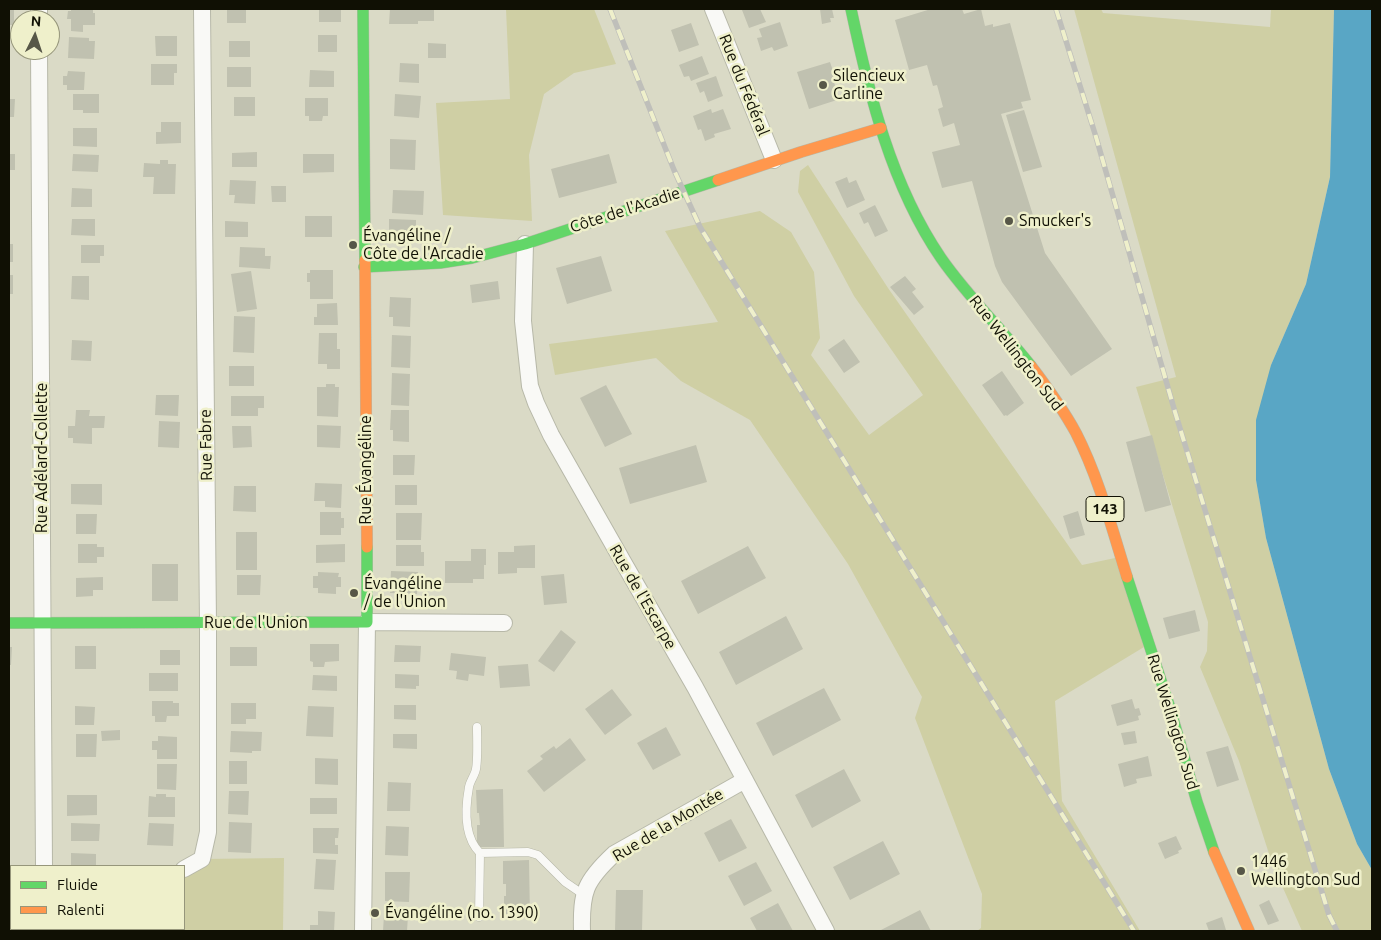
<!DOCTYPE html>
<meta charset="utf-8">
<style>
body{margin:0}
#map{position:relative;width:1381px;height:940px;overflow:hidden;background:#dadac6;font-family:Ubuntu,sans-serif}
canvas{display:block}
.frame{position:absolute;inset:0;border:10px solid #101004;pointer-events:none}
.legend{position:absolute;left:10px;top:865px;width:175px;height:65px;box-sizing:border-box;background:#eff0cb;border:1px solid #96967b;margin:0;padding:6px 9px;list-style:none;font-size:15px;color:#101004}
.legend li{display:flex;align-items:center;gap:10px;height:25px}
.legend b{width:25px;border:1px solid #96967b}
.north{position:absolute;left:10px;top:10px;width:50px;height:50px;box-sizing:border-box;background:#eff0cb;border:1px solid #96967b;border-radius:50%;rotate:4deg;font-size:14px;font-weight:700;line-height:20px;text-align:center;color:#101004}
.north::after{content:'';display:block;margin:auto;width:18px;height:22px;background:#575748;clip-path:polygon(50% 0,100% 100%,50% 72%,0 100%)}
</style>
<div id="map">
<canvas width="1381" height="940"></canvas>
<div class="frame"></div>
<ul class="legend">
<li><b style="height:6px;background:#63d668"></b>Fluide</li>
<li><b style="height:6px;background:#ff974d"></b>Ralenti</li>
</ul>
<div class="north">N</div>
</div>
<script>
const ctx = document.querySelector('canvas').getContext('2d');
ctx.lineJoin = 'round';
function fill(path, color) { ctx.fillStyle = color; ctx.fill(path, 'evenodd'); }
function strokePath(path, color, width, dash) { ctx.strokeStyle = color; ctx.lineWidth = width; ctx.lineCap = dash ? 'butt' : 'round'; ctx.setLineDash(dash || []); ctx.stroke(path); }
function label(font, color, halo, rows, align = 'center') {
  ctx.font = font + ' Ubuntu,sans-serif'; ctx.lineWidth = 5; ctx.setLineDash([]); ctx.textBaseline = 'middle'; ctx.strokeStyle = halo; ctx.fillStyle = color; for (const [text, x, y, turn = 0] of rows) {
    ctx.save(); ctx.translate(x, y); ctx.rotate((+turn || 0) * Math.PI / 180); ctx.textAlign = isNaN(turn) ? turn : align; if (halo) ctx.strokeText(text, 0, 0); ctx.fillText(text, 0, 0); ctx.restore();
  }
}
fill(new Path2D(`
 M506,9H594L616,64L574,73L544,94L529,155L532,221L443,215L436,103L510,99Z
 M1074,9H1101L1103,13L1270,27L1271,9H1334L1330,177L1306,284L1271,365L1256,480L1266,538L1329,769L1357,844L1372,870V931H1302L1272,863L1239,761L1200,667L1207,651L1208,622L1136,387L1176,377Z
 M808,165L888,288L1082,565L1115,558L1144,647L1055,701L1062,801L1140,931H977L981,928L982,894L915,718L922,697L848,564L750,420L681,381L656,358L555,375L549,344L718,322L665,231L760,211L791,232L814,272L820,338L811,355L869,435L923,395L854,296L798,192L800,171Z
 M284,858L283,931H126V929H184V869L202,859Z`), '#cfcfa4');
fill(new Path2D(`
 M1334,9H1372V870L1357,844L1329,769L1266,538L1256,480V420L1271,365L1306,284L1330,177Z`), '#59a6c5');
fill(new Path2D(`
 M9,9H14V25H9Z
 M71,9H93V13H95V25H83V32L71,31V19H67L68,11H71Z
 M227,9H246V23H227Z
 M319,9H341V22H319Z
 M390,9H434V21H418V24H389Z
 M746,9H760L766,22L749,28L742,10Z
 M820,9H832L834,18H830L831,22L822,24Z
 M931,9H962L964,14L981,9L985,26L993,24V27L1010,23L1031,100L1021,102L1023,108L1001,114L1045,253L1112,349L1071,376L1002,282L995,266L972,181L942,188L932,152L960,145L954,123L943,127L938,109L943,107L937,85L933,86L927,65L909,70L895,20Z
 M780,22L788,46L774,51L772,47L761,51L757,38L762,37L759,29Z
 M691,23L699,45L679,52L671,30Z
 M318,35H337V52H318Z
 M155,36H177V56H156Z
 M69,37L89,38V41H95L94,59L68,58Z
 M229,41H250V57H229Z
 M428,43L446,44V58H428Z
 M702,56L709,74L691,81L689,76L684,77L679,65Z
 M830,62L835,77H832L840,99L809,109L797,72Z
 M400,63L419,64V83L399,82Z
 M151,64H177V73H174V85H151Z
 M227,67H251V87H227Z
 M310,70L334,71V87H309Z
 M68,71L85,72L84,90H67V85H63V76H67Z
 M716,76L723,96L708,102L704,91L700,93L696,83Z
 M73,94H99V113H83V110H73Z
 M395,94L421,96L419,118L394,116Z
 M234,97H255V116H234Z
 M305,98H328V116H323L322,121H309V116H305Z
 M9,99H15L14,117H9Z
 M711,109L712,113L723,109L731,129L714,134L715,137L705,141L701,129L698,130L693,116Z
 M1024,110L1042,167L1023,172L1006,115Z
 M161,122H181V143L156,144V132H161Z
 M73,128H97V147L73,146Z
 M390,139L416,140L415,170L390,169Z
 M257,152V167H232V153Z
 M9,154H15V170H9Z
 M73,154L99,155L98,172L72,171Z
 M303,154H334V172L303,173Z
 M609,154L617,183L559,198L551,169Z
 M160,160H168V164H176L175,194H153L154,177H143L144,163L160,164Z
 M847,177L849,183L856,180L865,200L847,208L835,182Z
 M230,180L256,181L255,204L234,203L235,195H229Z
 M271,186H286V202H272Z
 M72,188L92,189V207H71Z
 M393,190L424,191L423,215L392,213Z
 M875,205L888,231L875,237L868,222L864,224L859,213Z
 M305,216H332V237H305Z
 M72,219H95V236L71,235Z
 M389,219L416,220V241L389,240Z
 M225,221L248,222V237H225Z
 M9,244H13V262H9Z
 M81,245H104V256H100V263H81Z
 M240,247L265,248V256H271L270,269L239,267Z
 M601,256L612,291L567,304L556,268Z
 M310,270H333V299H310V282H307V273H310Z
 M251,271L257,309L237,312L231,274Z
 M9,275H13V294H9Z
 M72,276H89V300L71,299Z
 M905,276L916,289L912,292L924,307L914,315L890,287Z
 M498,281L500,299L472,303L470,285Z
 M390,297L411,298L410,327L393,326V317H389Z
 M337,303L338,325H314V317H317V304Z
 M234,316L255,317L254,353L233,352Z
 M319,333H337V349H340V369H327V364H318Z
 M392,335L411,336L410,368L391,367Z
 M844,339L860,362L844,373L828,350Z
 M72,340L92,341L91,361L71,360Z
 M229,366H254V386H229Z
 M1002,371L1024,403L1007,416L1006,415L1004,416L982,385Z
 M392,373L410,374L409,406L391,405Z
 M326,384H335V387H339L338,417L317,416V387H326Z
 M606,385L632,434L605,447L580,398Z
 M156,395H179L178,416L155,415Z
 M231,396H264V408H258V416H231Z
 M76,410H90L89,416H105L104,428H92V444L73,443V438H68V426H75Z
 M391,410H409V442L393,441V430H390Z
 M159,421L180,422L179,448L158,447Z
 M317,425L341,426L340,448L317,447Z
 M232,426H251L252,447L233,448Z
 M1152,435L1171,505L1145,512L1126,442Z
 M696,445L707,482L630,504L619,468Z
 M393,455H415L414,475H393Z
 M315,483L342,484L341,508L325,507V501H314Z
 M71,484H102V505L71,504Z
 M395,485H417V505H395Z
 M234,486H256V512L233,511Z
 M1078,511L1085,535L1070,539L1063,516Z
 M320,512H341V518H344V528H341V535H320Z
 M396,513H422L421,540H396Z
 M76,514H97L96,534H76Z
 M236,532H257V570H236Z
 M78,544H97V547H104V557H97V563H78Z
 M345,544V562L316,563V545Z
 M396,545H421V552H424V566H396Z
 M535,545V568H517V573L498,574V552H514V546Z
 M748,546L766,578L698,614L681,581Z
 M471,549H486V565H484V579H473V583H445V561H471Z
 M152,564H178V601H152Z
 M391,571L418,572L417,594L390,593Z
 M318,572L339,573L338,577H341V587H336V594L318,593V588H313V576H318Z
 M564,574L567,603L544,605L541,576Z
 M237,575H261L260,595H237Z
 M103,577V590H93V596L76,597V578Z
 M1195,610L1200,631L1169,639L1163,618Z
 M786,616L803,649L736,685L719,652Z
 M561,630L576,642L554,672L538,661Z
 M310,644H339V661L325,662L324,667H313V662L310,661Z
 M395,645L421,646L420,662H394Z
 M75,646H96V669H75Z
 M9,647H12L11,665H9Z
 M230,647H257V666H230Z
 M160,650H180V665H160Z
 M451,653L486,657L484,676L469,674L468,681L456,679L457,671L449,670Z
 M528,664L530,686L500,688L498,666Z
 M149,673H178V691H149Z
 M395,674L419,675V686H416V689L395,688Z
 M313,675L337,676V691L312,690Z
 M824,688L841,720L773,756L756,723Z
 M612,689L632,715L605,735L585,709Z
 M1132,699L1135,709L1139,708L1141,715L1138,716L1139,720L1117,726L1111,705Z
 M152,701H173V703H179V716H167L166,722H155V716H152Z
 M231,703H256V719H246V724H231Z
 M394,705H416V720L394,719Z
 M75,706L95,707L94,725H75Z
 M308,706L334,707L333,737L306,736Z
 M666,727L681,755L653,770L637,743Z
 M120,730V740L102,741L101,731Z
 M231,731L262,732L261,751H252V753L230,752Z
 M1135,731L1137,743L1124,745L1121,733Z
 M76,734H97L96,757H76Z
 M393,734H417V749L393,748Z
 M158,736L177,737V759H157V750H152V741H158Z
 M570,738L586,760L544,792L527,771L543,759L540,756L554,746L556,749Z
 M1228,746L1239,780L1217,787L1206,752Z
 M1148,756L1152,776L1136,779L1137,783L1124,787L1118,764Z
 M315,758L338,759V785L315,784Z
 M229,761H247V784H229Z
 M157,764H177L176,790L157,789Z
 M844,769L861,801L812,828L795,795Z
 M388,782L411,783L410,811H387Z
 M503,789L504,847H477V825H480L479,813H477L476,790Z
 M229,791H249L248,815L228,814Z
 M156,794H166V797H175V817H148L149,796L156,797Z
 M67,795H97V815L67,816Z
 M310,798H337V814H310Z
 M731,819L747,848L719,862L704,833Z
 M229,822L252,823L251,853L228,852Z
 M71,823L100,824L99,841H71Z
 M149,823L174,824L173,846L147,845Z
 M386,826L409,827L408,856L385,855Z
 M313,828H339L338,838H335V845H338V854L313,853Z
 M1176,836L1182,849L1178,851L1179,853L1165,859L1158,843Z
 M883,841L900,874L850,900L833,867Z
 M71,853L96,854V866H71Z
 M316,859L336,860L334,890L314,889Z
 M529,860L530,918H504V896H506V884H503V861Z
 M756,862L772,891L744,906L728,876Z
 M385,872H410L409,902L385,901Z
 M616,890H643L642,931H615Z
 M1269,900L1279,921L1268,925L1259,905Z
 M778,903L793,931H757L750,918Z
 M920,910L931,931H879Z
 M318,911L335,912L334,931H310V925H318Z
 M384,915L408,916L407,931H383Z
 M1222,917L1226,930L1209,931L1206,923Z
 M70,929H101V931H70Z`), '#c0c1b0');
const lane = new Path2D(`
 M477,727C477,739 478,758 476,769C475,775 470,781 469,787C465,809 464,837 480,853
 M479,917L480,853L528,852L538,855L565,882L584,895`);
const street = new Path2D(`
 M39,9V20
 M713,9L774,160
 M39,50L44,866
 M525,244L523,321L530,386L536,403L551,435L622,560L695,687L826,931
 M184,869L202,859L208,832V624L202,9
 M43,931V929
 M363,931L367,622L504,623
 M582,931C581,892 585,881 614,854L745,780`);
const fast = new Path2D(`
 M363,9L365,260
 M851,9C869,94 891,185 941,258C968,297 1002,329 1031,366
 M364,267L440,263L472,258L525,244L718,180
 M1127,577L1169,705L1197,802L1214,852
 M9,623L367,622V547`);
const slow = new Path2D(`
 M718,180L801,152L881,128
 M365,260L367,547
 M1031,366C1047,387 1063,409 1076,433C1099,478 1112,529 1127,577
 M1214,852L1249,931`);
strokePath(lane, '#b7b8a8', 9);
strokePath(street, '#b7b8a8', 18);
strokePath(fast, '#b7b8a8', 12);
strokePath(slow, '#b7b8a8', 12);
strokePath(lane, '#f9f9f6', 8);
strokePath(street, '#f9f9f6', 16);
strokePath(fast, '#63d668', 11);
strokePath(slow, '#ff974d', 11);
const rail = new Path2D(`
 M610,9L674,170L700,227L1134,931
 M1056,9L1096,137L1175,412L1329,915L1337,931`);
strokePath(rail, '#bfbfba', 5.5);
strokePath(rail, '#eff0cb', 4, [11]);
for (const [x, y, r, color] of [
 [823,85,5,"#575748"],
 [1009,221,5,"#575748"],
 [353,245,5,"#575748"],
 [354,593,5,"#575748"],
 [1241,871,5,"#575748"],
 [375,913,5,"#575748"]
]) { const dot = new Path2D(); dot.arc(x, y, r, 0, 2 * Math.PI); ctx.fillStyle = color; ctx.fill(dot); strokePath(dot, '#eff0cb', 2); }
for (const [x, y, w] of [
 [1105,509,38]
]) { const box = new Path2D(); box.roundRect(x - w / 2, y - 12.5, w, 25, 4); ctx.fillStyle = '#eff0cb'; ctx.fill(box); strokePath(box, '#101004', 1); }
label('bold 15px', '#101004', null, [
 ["143",1105,509]
]);
label('16px', '#101004', '#eff0cb', [
 ["Silencieux",833,76],
 ["Carline",833,94],
 ["Smucker's",1019,221],
 ["Évangéline /",363,236],
 ["Côte de l'Arcadie",363,254],
 ["Évangéline",364,584],
 ["/ de l'Union",364,602],
 ["1446",1251,862],
 ["Wellington Sud",1251,880],
 ["Évangéline (no. 1390)",385,913]
], 'left');
label('16px', '#101004', '#eff0cb', [
 ["Rue du Fédéral",744,85,68],
 ["Côte de l'Acadie",625,210,-18],
 ["Rue Wellington Sud",1016,353,52],
 ["Rue Fabre",206,445,-91],
 ["Rue Adélard-Collette",42,458,-90],
 ["Rue Évangéline",366,470,-90],
 ["Rue de l'Escarpe",643,597,60],
 ["Rue de l'Union",256,623],
 ["Rue Wellington Sud",1173,722,73],
 ["Rue de la Montée",668,825,-31]
]);
</script>
